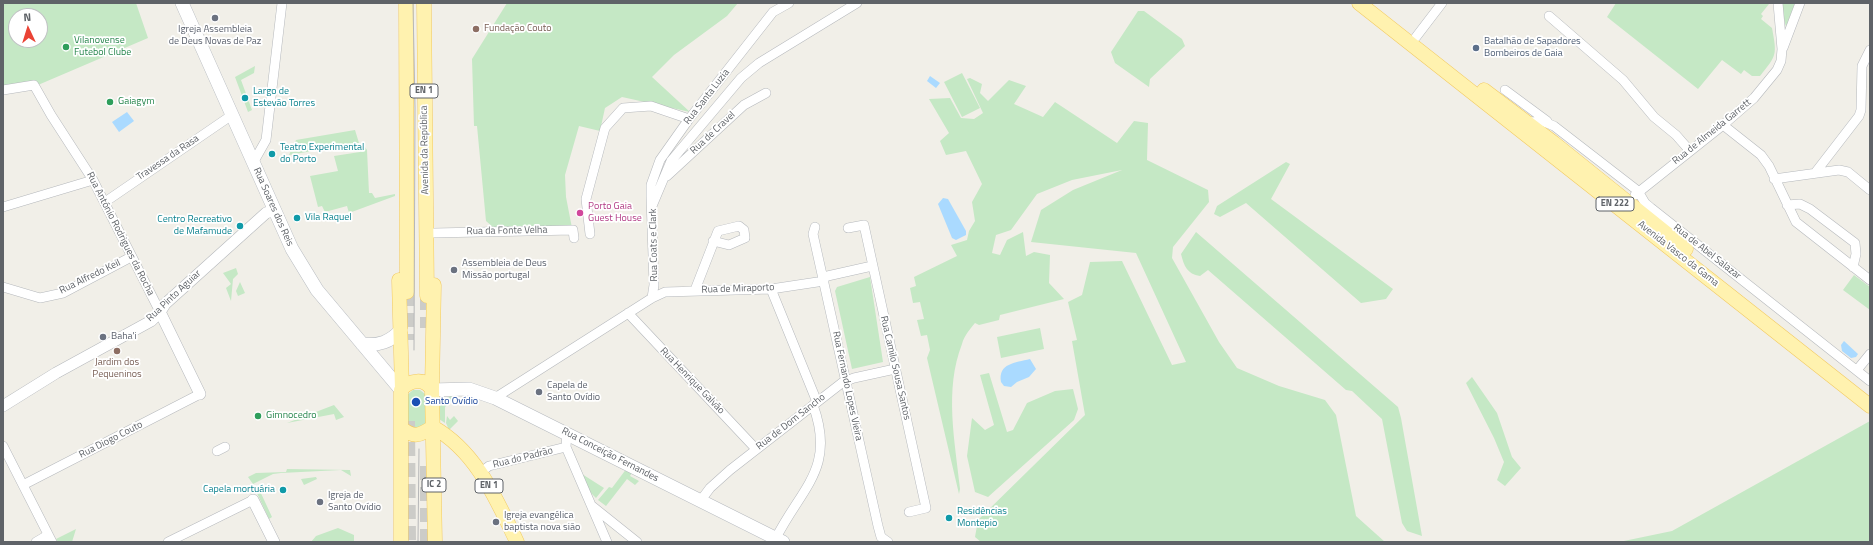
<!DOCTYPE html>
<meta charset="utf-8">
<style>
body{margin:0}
#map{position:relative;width:1873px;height:545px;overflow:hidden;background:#f1efe8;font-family:"Titillium Web",sans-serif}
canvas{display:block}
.frame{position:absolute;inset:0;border:4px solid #5f6368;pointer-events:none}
.north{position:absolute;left:8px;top:8px;width:40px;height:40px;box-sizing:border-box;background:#fff;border:1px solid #bfc1c3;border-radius:50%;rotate:356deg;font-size:11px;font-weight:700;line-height:16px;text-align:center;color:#5f6368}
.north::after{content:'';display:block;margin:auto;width:14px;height:18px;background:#ea4335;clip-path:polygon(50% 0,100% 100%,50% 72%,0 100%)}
</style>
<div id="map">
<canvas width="1873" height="545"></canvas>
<div class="frame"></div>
<div class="north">N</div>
</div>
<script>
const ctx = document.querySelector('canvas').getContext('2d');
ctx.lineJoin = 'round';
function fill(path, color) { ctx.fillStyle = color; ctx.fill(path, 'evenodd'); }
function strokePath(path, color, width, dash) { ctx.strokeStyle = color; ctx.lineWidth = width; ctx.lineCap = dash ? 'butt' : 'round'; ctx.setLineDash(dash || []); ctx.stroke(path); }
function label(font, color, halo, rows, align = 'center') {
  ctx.font = font + ' "Titillium Web",sans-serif'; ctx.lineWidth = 3.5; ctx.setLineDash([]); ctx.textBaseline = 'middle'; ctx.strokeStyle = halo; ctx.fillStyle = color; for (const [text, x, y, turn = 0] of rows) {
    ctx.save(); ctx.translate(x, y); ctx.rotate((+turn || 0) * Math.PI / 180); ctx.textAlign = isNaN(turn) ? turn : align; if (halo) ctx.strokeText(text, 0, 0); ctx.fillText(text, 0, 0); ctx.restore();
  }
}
fill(new Path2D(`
 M3,3H136L148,38L38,85L3,86ZM16,16H40V40H16Z
 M507,3H738L727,16L674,55L652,77L690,112L622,97L605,108L600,131L579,126L565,175L566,197L572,228H494L486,221L477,126H474L472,59Z
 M1616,3H1767L1769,4L1761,14L1763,16L1761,19L1772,28C1777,55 1777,55 1760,76H1752L1744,70L1741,74L1722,60L1698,89L1607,17Z
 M1782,3H1795L1786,27L1781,7Z
 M1138,11H1144L1182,39L1185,46L1150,79L1149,87L1115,63L1111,52Z
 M255,66L254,73L241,80L252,110L248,112L235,77Z
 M962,73L980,108L962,117L944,82Z
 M970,78L982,84L980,93L988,101L1009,80L1026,86L1014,104L1043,117L1055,102L1117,143L1134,121L1148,123L1147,160L1208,190L1209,202L1173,247L1172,258L1219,342L1237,368L1279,386L1325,400L1336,415L1356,516L1385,542H981L975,537L978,520L1085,415L1072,341L1077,340L1068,302L1082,295L1090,262L1122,261L1172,365L1186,362L1136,253L1031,242L1041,210L1073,190L1122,170L1072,180L1037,194L1011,230L996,235L992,253L1000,255L1007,240L1023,232L1026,256L1034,252L1050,255L1049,283L1064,299L1000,315L999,320L979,325L975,323C970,329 964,336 962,344C944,390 955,441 960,489L959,494L927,358L930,350L927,335L921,336L917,320L924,319L920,302L913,303L910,288L916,286L914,277L957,256L951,245L967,240L969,231L975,221L972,202L982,184L966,151L946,155L940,141L949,133L929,99L950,98L961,118L974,119L983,113L967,79Z
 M355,130L359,143L289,155L296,140Z
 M360,146L365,147L367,150L369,193H372L375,198L395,194V196L349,213L347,206L325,212L322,206L318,207L310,176L338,171L334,156L360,152Z
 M1286,162L1290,164L1271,199L1393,289L1386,299L1361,303L1246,203L1220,217L1214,214L1217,206Z
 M1196,232L1398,407L1401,418L1422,536L1407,531L1402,523L1382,419L1352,391L1346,390L1208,270L1200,276C1187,274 1184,266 1181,254Z
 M236,268L238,274L233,279L231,301L226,288L231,284L223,273Z
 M1854,275L1870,287V310L1843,290Z
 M870,277L883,362L852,369L835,291L837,287Z
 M240,282L245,293L238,296L236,291Z
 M1040,328L1044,349L1001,358L997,337Z
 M989,373L1007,432L1013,430L1027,403L1055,391L1073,389L1078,409L1074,420L988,497L975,492L967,456L972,418L985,430L994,425L980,375Z
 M1472,377L1497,413L1512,457L1521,468L1505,486L1497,480L1504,462L1494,438L1466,383Z
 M413,390H420L425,394L427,422L416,430L407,425L406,396Z
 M458,395L445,407V423L439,419V402L448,397Z
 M334,405L344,417L336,420L334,414L287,423Z
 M447,416L450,420L454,416L458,421L449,430L446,423Z
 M1870,421V542H1619L1672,531Z
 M627,468L633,471L630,476L639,481L635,485L627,479L606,506L598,500L609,487L612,488Z
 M287,469L350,470L351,476L341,470L281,473L273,474L253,484L248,477L256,473L286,472Z
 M582,474L604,488L596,498L590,492Z
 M316,477L317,479L304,485L301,479Z
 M259,489L272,517L269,519L256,491Z
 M338,528L354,535V542H311L316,536Z
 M76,529L72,542H58L56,539Z`), '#c5e8c5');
fill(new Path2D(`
 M930,76L940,83L936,88L927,81Z
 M127,112L134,121L119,132L112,122Z
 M943,198L948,199L966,231V235L956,240L952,238L938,204Z
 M1844,341L1858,354L1856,357L1851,358L1842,351L1841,345Z
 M1030,359L1036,369L1029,377L1017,382L1011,387L1004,386L1001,382C998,363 1015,363 1030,359Z`), '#aadaff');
strokePath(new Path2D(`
 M407,292V340
 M427,296V328
 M408,421L409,542
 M427,466V542`), '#ccccc8', 14, [14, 7]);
const minor = new Path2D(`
 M1549,16L1623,80L1654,117L1676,135L1690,151
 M1416,37L1442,3
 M1783,48L1800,3
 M3,90L34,85L51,115L93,180L160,312
 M1505,90L1547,121
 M1528,122L1542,121L1554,126L1638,191L1645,203L1651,208L1870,381
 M1723,125L1761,155L1769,166L1796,222L1870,280
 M253,163L266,140L282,3
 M1815,173L1859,116L1861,110L1862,66L1870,50
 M667,176L744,105L766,93
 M1774,179L1839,170L1848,172L1870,190
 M1635,195L1723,125L1754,98L1777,70L1781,61L1782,49L1778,3
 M105,202L232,115
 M1787,205L1800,204L1810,209L1855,243L1856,254L1853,267
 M652,206L671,161L741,78L759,63L857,3
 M3,207L93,180
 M815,227L813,234L878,526L881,537L888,542
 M848,228L864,225L926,508L909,512
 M434,233L573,230L574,238
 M590,234L586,199L605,128L623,108L651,106L689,119
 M823,277L872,266
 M3,287L40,298L63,293L131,257
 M771,289L817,402
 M695,290L718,231L739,226L744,230L745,238L729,245L713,241
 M652,298L654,285L651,197V185L660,160L689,119L773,12L789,3
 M628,313L756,449
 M1857,370L1870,354
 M495,398L652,298L665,292L771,289L824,281
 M567,433L566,447L607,542
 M3,446L52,542
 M217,451L225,447
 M481,472L489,466L566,447
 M23,485L200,394
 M701,500L710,488L730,470L843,382L854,378L895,369
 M592,506L637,542
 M776,538C802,487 836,468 813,405
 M36,542L48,535
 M168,542L253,500`);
const tertiary = new Path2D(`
 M160,312L200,394
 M3,406L56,373L151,321L160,312L165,304L266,213L274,210
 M253,500L274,542`);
const secondary = new Path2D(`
 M182,3L292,249L317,290L401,390
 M362,344C379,346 390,342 401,330
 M432,390L469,389L495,398L783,542`);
const primary = new Path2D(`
 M406,3L407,292
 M424,3L427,296
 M1359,3L1870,406
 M1484,90L1554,143L1686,249
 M399,280L402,389
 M432,388L434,285
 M433,427C477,452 496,499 517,542
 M401,428C414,438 419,436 433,427
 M401,542V390C409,380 425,377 432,390L435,542`);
strokePath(minor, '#b5b8bc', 10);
strokePath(tertiary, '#b5b8bc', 12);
strokePath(secondary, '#b6babf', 14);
strokePath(primary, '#f2c960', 15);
strokePath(minor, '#fff', 9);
strokePath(tertiary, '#fff', 11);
strokePath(secondary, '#fff', 13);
strokePath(primary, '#fff2af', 14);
strokePath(new Path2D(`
 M413,3L415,108L414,350
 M418,542L419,449`), '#b6b7b8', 1);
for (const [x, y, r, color] of [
 [215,18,4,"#6b7280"],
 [476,29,4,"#8d6e63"],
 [66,47,4,"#2e9e5b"],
 [1476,48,4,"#5c6f8a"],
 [245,98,4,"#0f9aa8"],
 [110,102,4,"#2e9e5b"],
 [272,154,4,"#0f9aa8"],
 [580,213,4,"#d1479c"],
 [297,218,4,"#0f9aa8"],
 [240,226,4,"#0f9aa8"],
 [454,270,4,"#6b7280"],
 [103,337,4,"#6b7280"],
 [117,351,4,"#8d6e63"],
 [539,392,4,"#6b7280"],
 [416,402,5,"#1a4fb4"],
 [258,416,4,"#2e9e5b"],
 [283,490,4,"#0f9aa8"],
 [320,502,4,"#6b7280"],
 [949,518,4,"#0f9aa8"],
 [496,522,4,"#6b7280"]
]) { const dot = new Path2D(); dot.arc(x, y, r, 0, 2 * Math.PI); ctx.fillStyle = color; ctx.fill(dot); strokePath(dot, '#fff', 1.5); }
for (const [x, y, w] of [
 [424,91,28],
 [1615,204,38],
 [434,485,24],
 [489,486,28]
]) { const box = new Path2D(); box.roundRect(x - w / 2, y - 7, w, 14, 3); ctx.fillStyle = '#fff'; ctx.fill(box); strokePath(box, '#5f6368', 1); }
label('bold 9px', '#5f6368', null, [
 ["EN 1",424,91],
 ["EN 222",1615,204],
 ["IC 2",434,485],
 ["EN 1",489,486]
]);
label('10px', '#785e54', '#fff', [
 ["Fundação Couto",484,29],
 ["Jardim dos",117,363,"center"],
 ["Pequeninos",117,375,"center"]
], 'left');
label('10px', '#5b616d', '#fff', [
 ["Igreja Assembleia",215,30,"center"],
 ["de Deus Novas de Paz",215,42,"center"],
 ["Assembleia de Deus",462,264],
 ["Missão portugal",462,276],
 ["Baha'i",111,337],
 ["Capela de",547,386],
 ["Santo Ovídio",547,398],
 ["Igreja de",328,496],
 ["Santo Ovídio",328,508],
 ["Igreja evangélica",504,516],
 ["baptista nova sião",504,528]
], 'left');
label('10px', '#27864d', '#fff', [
 ["Vilanovense",74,41],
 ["Futebol Clube",74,53],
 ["Gaiagym",118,102],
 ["Gimnocedro",266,416]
], 'left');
label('10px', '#4e5e75', '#fff', [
 ["Batalhão de Sapadores",1484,42],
 ["Bombeiros de Gaia",1484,54]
], 'left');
label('10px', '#0d838f', '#fff', [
 ["Largo de",253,92],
 ["Estevão Torres",253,104],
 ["Teatro Experimental",280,148],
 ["do Porto",280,160],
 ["Vila Raquel",305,218],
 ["Centro Recreativo",232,220,"right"],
 ["de Mafamude",232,232,"right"],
 ["Capela mortuária",275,490,"right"],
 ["Residências",957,512],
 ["Montepio",957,524]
], 'left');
label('10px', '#5f6368', '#fff', [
 ["Rua Santa Luzia",707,97,-52],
 ["Rua de Almeida Garrett",1712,132,-39],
 ["Rua de Cravel",713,133,-43],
 ["Avenida da República",425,150,-91],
 ["Travessa da Rasa",168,158,-34],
 ["Rua Soares dos Reis",273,207,66],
 ["Rua da Fonte Velha",507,231,-1],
 ["Rua António Rodrigues da Rocha",120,234,63],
 ["Rua Coats e Clark",654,245,-91],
 ["Rua de Abel Salazar",1707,252,38],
 ["Avenida Vasco da Gama",1678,254,38],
 ["Rua Alfredo Keil",90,277,-26],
 ["Rua de Miraporto",738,289,-2],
 ["Rua Pinto Aguiar",174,296,-43],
 ["Rua Camilo Sousa Santos",895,368,77],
 ["Rua Henrique Galvão",692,381,46],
 ["Rua Fernando Lopes Vieira",847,386,78],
 ["Rua de Dom Sancho",791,422,-38],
 ["Rua Diogo Couto",111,440,-27],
 ["Rua Conceição Fernandes",610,455,27],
 ["Rua do Padrão",523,458,-14]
]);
label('10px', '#b23c85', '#fff', [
 ["Porto Gaia",588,207],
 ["Guest House",588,219]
], 'left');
label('10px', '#164399', '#fff', [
 ["Santo Ovídio",425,402]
], 'left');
</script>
